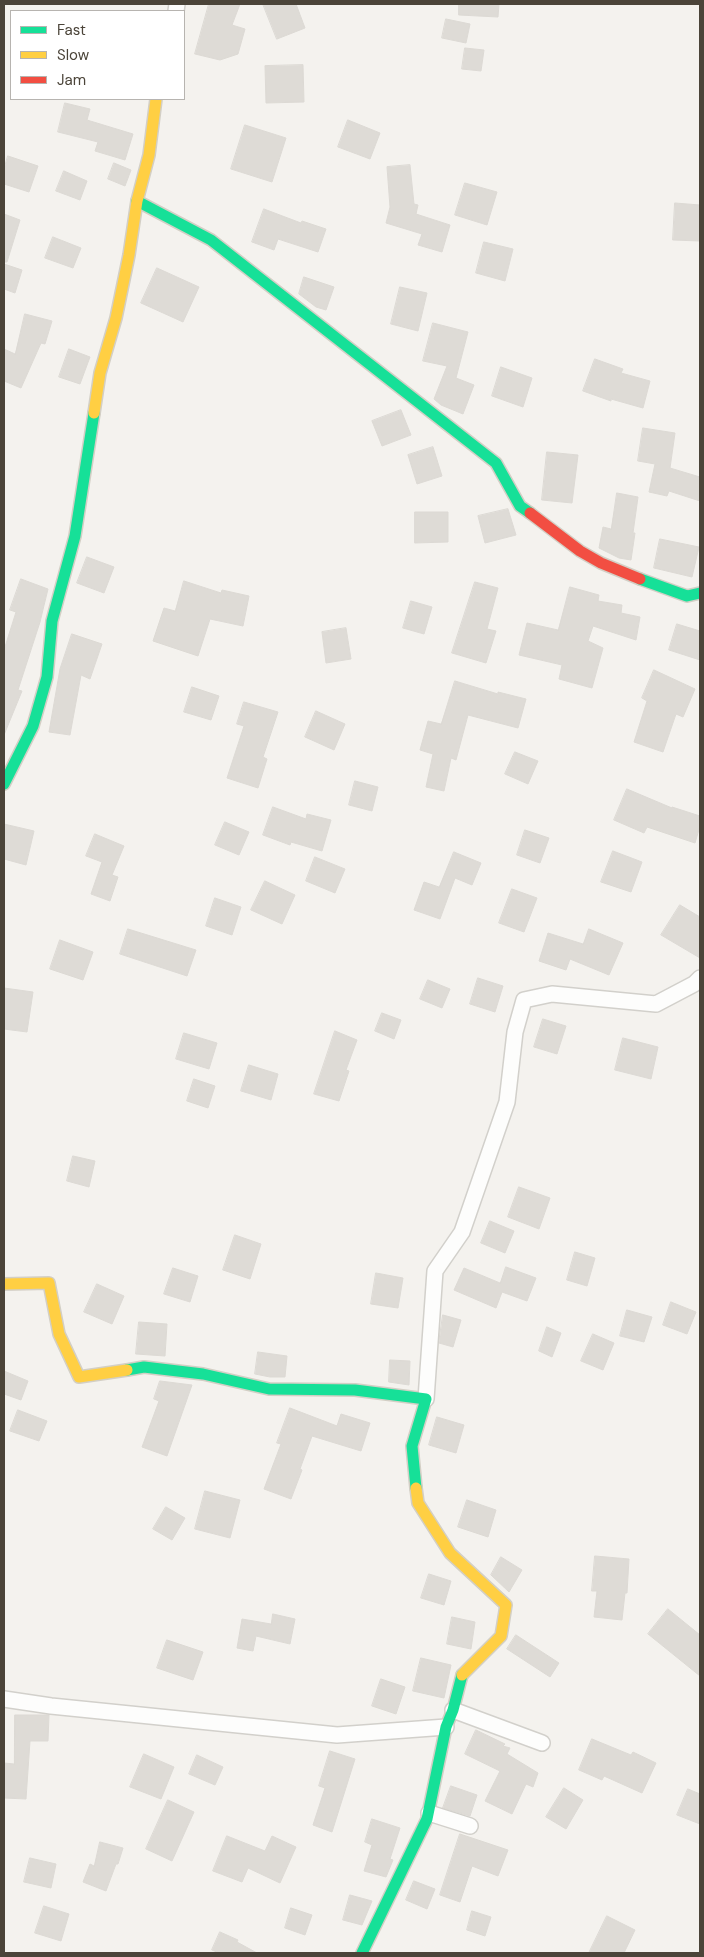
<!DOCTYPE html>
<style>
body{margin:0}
#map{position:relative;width:704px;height:1957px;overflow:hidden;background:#f4f2ee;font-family:"DM Sans",sans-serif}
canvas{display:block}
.frame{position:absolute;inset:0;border:5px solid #4b4439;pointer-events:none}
.legend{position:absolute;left:10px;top:10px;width:175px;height:90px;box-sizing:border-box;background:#fff;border:1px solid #b7b4b0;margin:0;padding:6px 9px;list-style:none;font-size:15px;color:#4b4439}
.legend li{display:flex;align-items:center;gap:10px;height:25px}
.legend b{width:25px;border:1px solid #b7b4b0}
</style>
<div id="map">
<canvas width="704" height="1957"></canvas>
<div class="frame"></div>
<ul class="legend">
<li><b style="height:6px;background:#16e098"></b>Fast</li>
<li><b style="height:6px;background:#ffcf43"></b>Slow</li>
<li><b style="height:6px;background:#f24e42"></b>Jam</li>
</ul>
</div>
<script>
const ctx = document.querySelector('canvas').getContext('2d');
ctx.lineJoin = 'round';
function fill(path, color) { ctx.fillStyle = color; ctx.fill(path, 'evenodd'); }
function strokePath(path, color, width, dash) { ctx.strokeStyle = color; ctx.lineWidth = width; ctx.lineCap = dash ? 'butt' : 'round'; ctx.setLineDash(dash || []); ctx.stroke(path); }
const building = new Path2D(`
 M209,4H240L232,25L245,29L238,54L220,60L195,54Z
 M263,4H296L305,28L277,39Z
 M459,4H499L498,17L459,15Z
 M446,19L470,24L466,43L442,38Z
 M465,48L484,50L481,71L462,69Z
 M303,65L304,102L266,103L265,66Z
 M65,103L90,109L87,120L133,134L125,160L95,151L98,142L58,132Z
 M348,120L380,133L370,159L338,147Z
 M245,125L286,138L272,182L231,169Z
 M8,156L38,166L29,192L4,184V169Z
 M114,163L131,170L125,186L108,179Z
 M410,165L414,204L418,205L416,214L450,225L442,252L418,245L422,234L386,223L390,207L387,167Z
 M64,171L87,181L80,200L56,191Z
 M465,183L497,192L487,225L455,215Z
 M675,203L700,205V241L673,240Z
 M264,209L301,223L302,221L326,229L318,252L278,239L274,250L252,242Z
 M4,214L20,220L7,262H4Z
 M53,237L81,248L73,268L45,258Z
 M484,242L513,249L505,281L476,273Z
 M4,264L22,270L15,293L4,289Z
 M157,268L199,287L183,322L141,303Z
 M304,277L334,287L326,310L316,307L299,294Z
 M400,287L427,293L418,331L391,324Z
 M25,314L52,321L45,344L41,343L21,388L4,381V349L15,354Z
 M433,323L468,332L456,378L474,385L463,414L441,405L434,399L447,366L423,361Z
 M69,349L90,357L80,384L59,377Z
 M595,359L623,369L621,373L650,381L643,408L611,399V401L583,391Z
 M501,367L532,378L523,407L492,396Z
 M401,410L411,435L382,446L372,421Z
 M643,428L675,433L670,468L700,477V501L669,491L667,496L649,492L655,464L638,461Z
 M433,447L442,476L417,484L408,455Z
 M547,452L578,455L572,503L542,500Z
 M617,493L638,497L633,533H635L631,560L619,558L599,548L603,527L611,529Z
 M508,509L516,535L485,543L478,516Z
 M415,512H448V542L415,543Z
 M660,539L699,547L692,577L654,568Z
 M87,557L114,567L104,593L77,583Z
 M21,579L48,589L40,622L18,690L22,691L4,735V650L16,612L10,610Z
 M184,581L221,593L222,590L249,596L243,626L210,619L198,656L153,641L164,608L175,611Z
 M475,582L498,588L487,629L496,631L486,663L452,653Z
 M570,587L599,595L598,601L622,605L621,613L640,617L636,640L593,626L588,641L603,648L592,688L559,679L562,665L519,655L527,623L558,630Z
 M411,601L432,607L424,634L403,628Z
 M677,624L700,631V660L669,650Z
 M346,628L351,659L326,663L322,632Z
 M72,634L102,644L90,679L81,675L70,735L49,732L60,669Z
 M654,670L695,689L683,717L676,714L663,752L634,742L647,701L642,698Z
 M455,681L498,694V692L526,699L518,728L468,715L456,760L451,758L444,791L426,787L433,754L420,750L428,721L441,724Z
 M192,687L219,696L211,720L184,712Z
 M244,702L278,712L263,757L267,759L258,788L227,778L244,726L237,724Z
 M316,711L345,724L334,750L305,737Z
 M515,752L538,761L528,784L505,774Z
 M355,781L378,787L372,811L349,805Z
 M627,789L672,808V807L700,816V826L695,843L647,827L644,833L614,820Z
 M273,807L306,819L307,814L331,820L322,851L291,842L290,845L263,835Z
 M225,822L249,832L239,855L215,845Z
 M4,824L34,831L26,865L4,859Z
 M525,830L549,838L540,863L517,855Z
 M95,834L124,846L112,875L118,877L110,901L91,894L102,862L86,856Z
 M613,851L642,862L631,892L601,882Z
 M454,852L481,863L472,885L455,878L440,919L414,910L424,882L439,887Z
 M315,857L345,869L335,893L306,881Z
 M265,881L295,895L282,924L251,910Z
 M512,889L537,898L524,932L499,923Z
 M215,898L241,907L232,935L206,926Z
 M680,905L700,917V958L661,935Z
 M128,929L196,950L187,976L120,954Z
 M589,929L623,943L609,975L570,959L566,970L539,961L548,933L583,944Z
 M60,940L93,952L83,980L50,969Z
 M478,978L503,986L495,1012L470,1004Z
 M428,980L450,989L442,1008L420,999Z
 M4,988L33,992L27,1032L4,1029Z
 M382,1013L401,1020L394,1039L375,1031Z
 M543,1019L566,1026L557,1054L534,1047Z
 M335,1031L357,1040L346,1070L349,1071L339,1101L314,1094Z
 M184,1033L217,1043L209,1069L176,1059Z
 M623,1038L658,1047L651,1079L615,1070Z
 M249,1065L278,1074L271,1100L241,1091Z
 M194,1079L215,1086L208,1108L187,1101Z
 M73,1156L95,1161L89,1187L67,1181Z
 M519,1187L550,1198L539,1229L508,1217Z
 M490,1221L514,1231L505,1253L481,1243Z
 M235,1235L261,1244L250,1279L223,1270Z
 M575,1252L595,1258L587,1286L567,1280Z
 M506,1267L536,1278L527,1301L502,1292L496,1308L454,1290L464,1268L500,1283Z
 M173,1268L198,1276L190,1302L164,1294Z
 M376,1273L403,1278L398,1308L371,1304Z
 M97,1284L124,1296L112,1324L84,1312Z
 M671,1302L696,1312L687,1334L663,1325Z
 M627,1310L652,1317L644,1342L620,1336Z
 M443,1315L461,1320L453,1347L439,1343Z
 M139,1322L167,1324L165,1356L136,1354Z
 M547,1327L561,1333L552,1357L539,1351Z
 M593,1334L614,1343L603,1370L581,1361Z
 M258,1352L287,1356L285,1377H270L255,1374Z
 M390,1360L410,1361L409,1385L389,1382Z
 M4,1371L28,1381L21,1400L4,1394Z
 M160,1381L192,1385L167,1456L142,1447L159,1401L154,1399Z
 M290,1408L337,1426L341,1414L370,1423L361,1451L312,1436L300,1469L302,1470L291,1499L264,1489L281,1444L277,1443Z
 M18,1410L47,1421L39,1441L10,1431Z
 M437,1417L464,1425L456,1453L429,1445Z
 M205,1491L240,1500L230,1538L195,1529Z
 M467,1500L496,1510L488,1537L458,1527Z
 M166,1507L185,1518L172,1540L153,1529Z
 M595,1556L629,1559L627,1593H625L622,1620L594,1617L597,1591H592Z
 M501,1557L522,1570L509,1592L491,1575Z
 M429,1574L451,1581L444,1605L421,1598Z
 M668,1609L700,1635V1676L648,1634Z
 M273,1614L295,1619L290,1644L256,1636L253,1651L237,1648L242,1619L271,1624Z
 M452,1617L475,1622L471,1649L447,1644Z
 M516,1635L559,1663L550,1677L507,1649Z
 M167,1640L203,1652L193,1680L157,1668Z
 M421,1658L451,1665L444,1698L413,1691Z
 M381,1679L405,1687L396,1714L372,1706Z
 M15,1715H49L48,1741H30L26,1799L4,1798V1763L14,1764Z
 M476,1730L505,1744L503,1746L510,1748L507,1754L538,1773L533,1787L526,1784L512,1814L485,1801L500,1771L465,1754Z
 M592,1739L631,1755L633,1752L656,1763L642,1793L604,1776L602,1780L579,1770Z
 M330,1751L355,1759L332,1832L313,1825L325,1788L319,1786Z
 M144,1754L174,1767L161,1799L130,1787Z
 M197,1755L223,1767L215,1785L189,1774Z
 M451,1786L477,1795L470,1816L443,1808Z
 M564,1788L583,1800L566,1829L546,1817Z
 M688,1789L700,1794V1824L677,1815Z
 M168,1800L194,1812L172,1861L146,1849Z
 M372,1819L400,1828L390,1859L393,1860L386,1877L364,1871L372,1845L365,1842Z
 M460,1834L508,1850L498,1876L472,1866L460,1902L440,1895Z
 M227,1836L265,1851L272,1836L296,1847L280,1883L248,1868L242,1882L213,1871Z
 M100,1842L123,1848L118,1864H116L106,1891L83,1882L90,1864L94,1866Z
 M30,1858L56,1864L51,1888L24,1882Z
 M414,1881L435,1889L427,1909L406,1900Z
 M350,1895L372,1901L362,1925L343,1920Z
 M44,1906L69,1914L61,1941L35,1933Z
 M291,1908L312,1915L305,1935L285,1928Z
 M472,1911L491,1917L485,1936L467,1930Z
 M607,1916L635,1930L624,1953H589Z
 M220,1932L238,1940L237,1942L257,1953H219L212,1950Z`);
fill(building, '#dedbd6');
strokePath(building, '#dcd9d4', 1);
const street = new Path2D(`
 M176,11L177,4
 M426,1399L435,1271L462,1232L507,1102L515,1032L524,1000L552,994L656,1004L694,984L700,978
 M4,1699L51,1706L337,1735L446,1727
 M453,1710L542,1743
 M429,1813L470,1826`);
const fast = new Path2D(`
 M137,201L211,240L496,463L520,506L530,513
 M640,579L687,596L700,593
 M4,784L33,726L47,677L52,621L75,536L94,413
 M127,1370L144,1367L203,1374L269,1389L355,1390L426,1399L412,1446L416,1488
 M362,1953L427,1819L446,1727L453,1710L462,1675`);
const slow = new Path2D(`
 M94,413L100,373L116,318L129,255L137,201L149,155L156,99
 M4,1284L49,1283L59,1334L79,1377L127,1370
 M416,1488L418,1503L450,1553L506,1605L501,1636L462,1675`);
const jam = new Path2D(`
 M530,513L580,551L601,563L640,579`);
strokePath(street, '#d2d0cb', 18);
strokePath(fast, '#d3cfc5', 14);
strokePath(slow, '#d3cfc5', 14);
strokePath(jam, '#d3cfc5', 14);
strokePath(street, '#fdfdfc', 15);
strokePath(fast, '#16e098', 11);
strokePath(slow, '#ffcf43', 11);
strokePath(jam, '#f24e42', 11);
</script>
